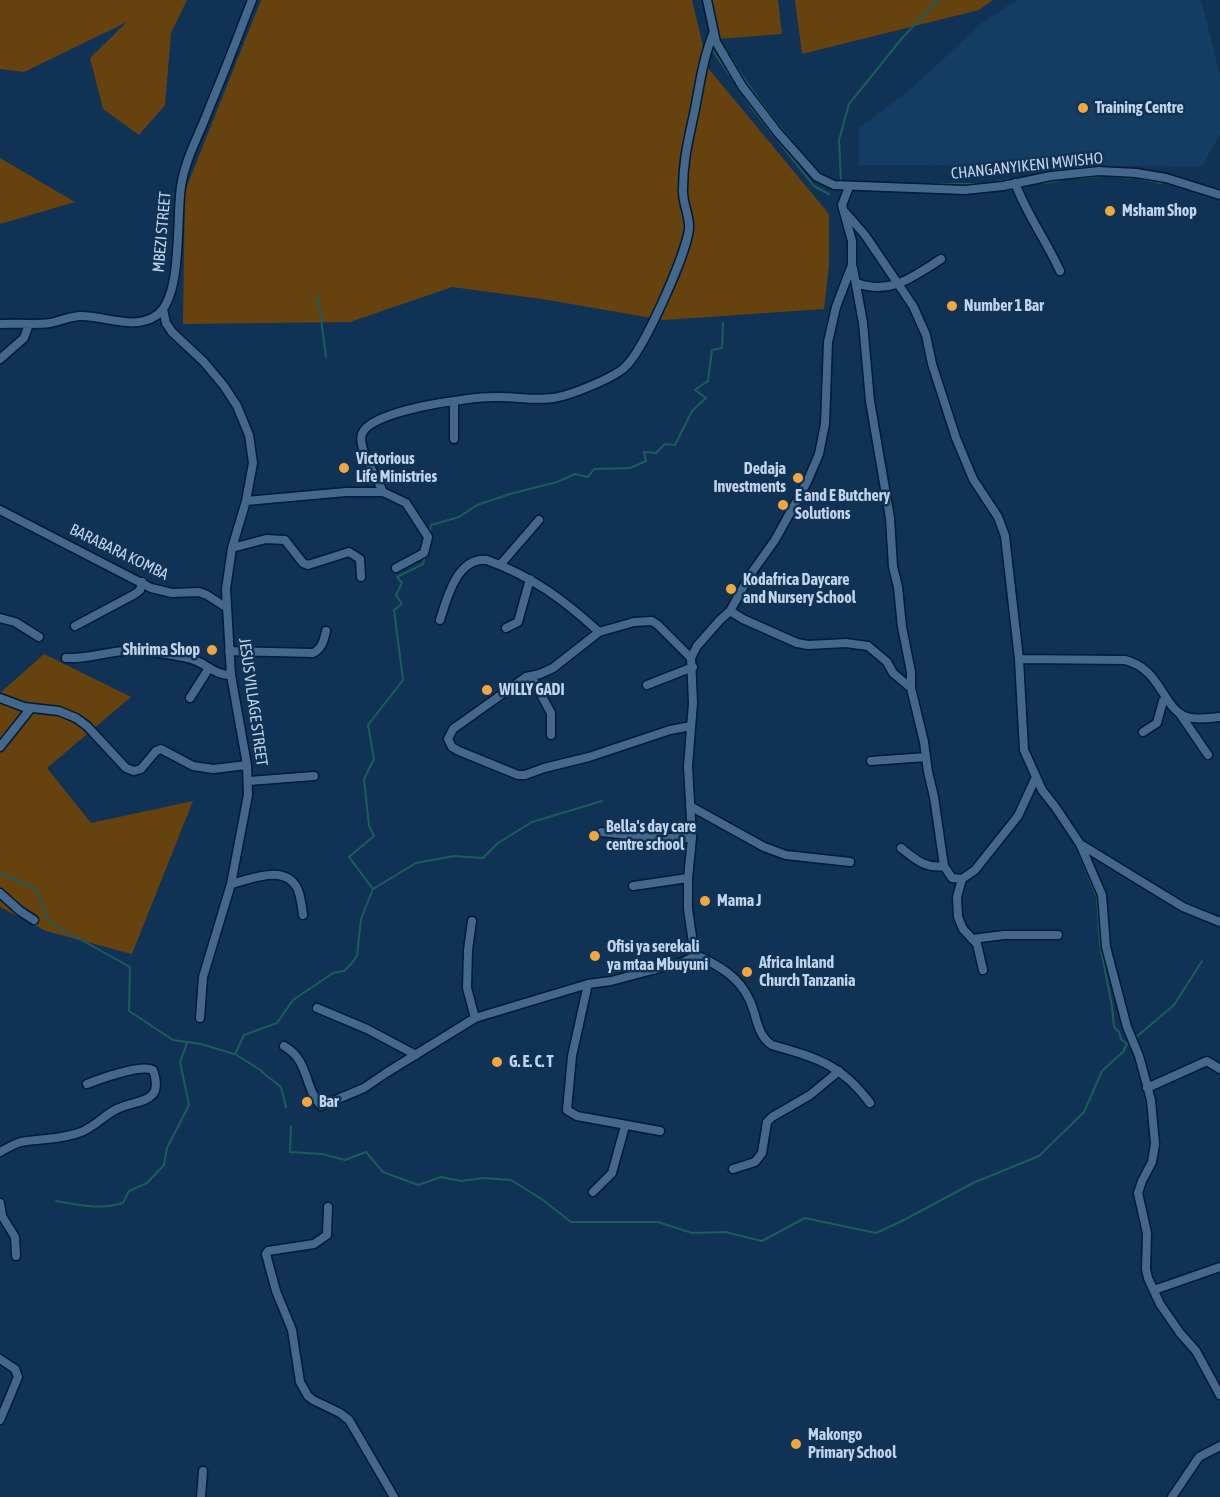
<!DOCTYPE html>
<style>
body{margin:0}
canvas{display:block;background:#103254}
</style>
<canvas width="1220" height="1497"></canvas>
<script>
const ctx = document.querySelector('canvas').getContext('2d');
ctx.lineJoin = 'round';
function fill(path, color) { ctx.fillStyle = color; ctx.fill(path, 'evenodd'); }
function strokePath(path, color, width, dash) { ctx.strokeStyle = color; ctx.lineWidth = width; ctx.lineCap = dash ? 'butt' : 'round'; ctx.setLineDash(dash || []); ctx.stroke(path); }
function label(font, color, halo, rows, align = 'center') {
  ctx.font = font + ' "Asap Condensed",sans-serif'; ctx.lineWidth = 5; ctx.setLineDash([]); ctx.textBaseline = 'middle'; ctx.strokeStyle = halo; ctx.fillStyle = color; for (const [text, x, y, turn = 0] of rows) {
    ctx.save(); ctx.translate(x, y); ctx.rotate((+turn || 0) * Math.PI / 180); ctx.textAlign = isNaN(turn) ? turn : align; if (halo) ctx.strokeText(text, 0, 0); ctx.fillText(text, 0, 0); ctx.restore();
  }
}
fill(new Path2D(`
 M1017,0H1201L1220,75V134L1202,166L859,165V128L911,89L983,22Z`), '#143d64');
fill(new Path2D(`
 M0,0H187L171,33L165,105L139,135L103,109L90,58L127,22L24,72L0,69Z
 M261,0H692L708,68L829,214V265L824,309L664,320L542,299L452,287L350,322L183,324L185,191Z
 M711,0H778L782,34L718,39Z
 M795,0H993L979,10L802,54Z
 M0,158L75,202L0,224Z
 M44,654L131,697L47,768L91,823L193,801L132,954L46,931L0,907V693Z`), '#66420f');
strokePath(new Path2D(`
 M723,45C750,91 782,132 817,171L826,177
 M711,48L754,111L814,186L829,194
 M1106,167L1142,170
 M1056,172L1097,167
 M1109,176L1133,178
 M1137,178L1161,183
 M1065,179L1104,176
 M844,182L841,181L839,140L849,104L903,37L938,0
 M1044,183L1061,180
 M1166,183L1179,186
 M907,184H984L1026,177
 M1004,190L1016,189
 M318,295L326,357
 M430,532L431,525L459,517L477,505L510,494L557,482L575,474L588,477L594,469L630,468L646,461L644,452L656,453L665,444L675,445L692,411L706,398L695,390L708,381L712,350L722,348L723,323
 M1078,851L1097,897L1100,945L1112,1006L1114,1027L1119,1032L1121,1039L1127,1044L1124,1049
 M0,873L36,889L49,922L130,967L129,1011L173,1040L201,1044L234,1054
 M373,889L416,863L454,856L483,858L498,843L532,822L602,801
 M1134,1039L1174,1005L1202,961
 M262,1071L235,1054L244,1035L277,1023L293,1000L333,973L344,971L351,964L357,956L361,919L373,889L349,857L374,836L369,826L364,779L374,759L368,725L403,680L394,610L402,604L396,595L402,583L397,577L423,564L425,556
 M262,1072L281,1087L286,1107
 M291,1126L290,1152L322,1154L345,1160L366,1152L383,1172L418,1185L441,1177L461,1181L484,1178L511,1180L543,1200L571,1222H658L692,1233L725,1232L762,1241L805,1218L876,1233L902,1221L973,1183L1039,1156L1084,1112L1102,1071L1125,1050
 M56,1201C78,1205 101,1210 123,1203L129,1191L147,1183L164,1165L167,1148L189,1105L180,1062L187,1043`), '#1b5d5a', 2);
const minor = new Path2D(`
 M707,0L716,42L742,86L778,133L817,177L834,185L965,190L1003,186L1051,176L1099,171L1136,173L1166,178L1220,195
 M1015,183C1027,215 1046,240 1060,271
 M845,212L865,235L913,306L926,335L932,364L956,438L973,479L998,517L1005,536L1019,659L1024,750L1042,790L1056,808L1080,844L1102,895L1106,947L1127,1027L1139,1056L1151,1100L1155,1144L1152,1162L1142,1181L1138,1193L1147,1233L1146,1269L1148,1278L1160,1304L1180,1333L1196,1351L1220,1395
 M853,268L863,323L870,401L890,518L893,567L898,587L902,627L911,672V688L924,742L928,772L934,797L944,866L952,878L962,879L975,870L1018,816L1036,777
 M857,283C890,296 914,276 941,259
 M163,309L166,323L172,332L204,362L224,386L237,406L249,435L253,463L246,501L232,548L226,589L231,675L247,765L248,795L231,884L203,977L200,1018
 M0,324C17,323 34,325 50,323C61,321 70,316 81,316C106,316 135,331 157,315C183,296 176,218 181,187C185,158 200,134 210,106C225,71 238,36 252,0
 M0,359L24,338L29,324
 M454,439V401
 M383,492C377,478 357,447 362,434C370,410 470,397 494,397C513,396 534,401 553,398C569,396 611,379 624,368C643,352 686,255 689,229C690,215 682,203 683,189C683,159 689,138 695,109C700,83 703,59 713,34
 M246,501L346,492H383L406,503L428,537L424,553L396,568
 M0,510L151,588L172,593L199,592L207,595L227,608
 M232,548L266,539L285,540L303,563L308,565L349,552L360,559L361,577
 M500,565L539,520
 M730,611L743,619L797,643L808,645L846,643L868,646L887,662L893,673L911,688
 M0,618L15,622L39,637
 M440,620C447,598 457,557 487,560C533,577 563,599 599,632
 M75,626L135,594L140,590L142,582
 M506,628L518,622L530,579
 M229,651L313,653C322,649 324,640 326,631
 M66,658C86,659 103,653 122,651C144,650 168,654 188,658C204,661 215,676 231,675
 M691,658L658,625L652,621L634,622L599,632L553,668L540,674L526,677L453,729L448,739L452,747L459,751L518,775H525L544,768L589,757L670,730L691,726
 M1019,659L1125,660C1162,669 1162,709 1187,717C1197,720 1209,718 1220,717
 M531,676L551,713V735
 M647,685L693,667
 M0,698L24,707L59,711L76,718L87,726L126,768L134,771L141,769L156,751L161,749L193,766L213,769L247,765
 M190,698L209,668
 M1180,714L1208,755
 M1143,732L1157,723L1163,701L1166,699
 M0,747L31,708
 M871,761L926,757
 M249,781L314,776
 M690,806L764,847L786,855L850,862
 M601,832L654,838H692
 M1080,844L1183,907L1220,922
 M901,848C915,859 925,869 944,866
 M962,879L957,897L958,917L963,929L977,944L983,970
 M231,884C252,879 286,863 298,890C301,898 302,907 303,915
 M633,886L688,878
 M0,893L20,911L34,920
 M472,921L468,950L467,988L475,1018
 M972,939L1004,935H1058
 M694,954C718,965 739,976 750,1001C757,1016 757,1036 772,1045C817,1058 841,1064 870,1103
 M588,984L572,1056L567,1110L577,1116L660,1131
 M317,1008L367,1029L416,1055
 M284,1046C310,1061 303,1086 321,1106L364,1088L386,1073L475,1018L588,984L611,981L683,962L693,957L694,950L688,909V878L692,838L688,766L693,703L691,658L697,646L720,620L730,611L750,575L775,540L807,482L819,454L825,424L828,342L836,307L852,265V241L842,205L849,187
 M1147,1088L1207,1061L1220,1069
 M0,1152C7,1148 14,1144 21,1142C41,1138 62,1140 81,1132C95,1127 104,1115 117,1109C138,1099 165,1104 153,1070C141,1064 100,1079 87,1084
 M733,1169L755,1162L762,1153L767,1122L772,1117L810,1095L839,1071
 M593,1192L612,1173L625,1126
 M0,1203L2,1216L15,1237L16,1256
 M328,1207L327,1235L314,1244L268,1251L266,1254L276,1291L292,1330L300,1382L308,1396L313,1400L340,1413L349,1420L394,1497
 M1154,1290L1220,1267
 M0,1359L15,1369L18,1377L0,1420
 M201,1497L203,1471
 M1172,1497L1199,1457L1220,1446`);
strokePath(minor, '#011932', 11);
strokePath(minor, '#44678c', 8);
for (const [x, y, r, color] of [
 [1083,108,6,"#f1a63f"],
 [1110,211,6,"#f1a63f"],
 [952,306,6,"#f1a63f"],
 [344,468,6,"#f1a63f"],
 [798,478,6,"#f1a63f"],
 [783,505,6,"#f1a63f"],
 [731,589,6,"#f1a63f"],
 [212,650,6,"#f1a63f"],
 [487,690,6,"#f1a63f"],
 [594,836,6,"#f1a63f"],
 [705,901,6,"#f1a63f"],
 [595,956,6,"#f1a63f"],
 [747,972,6,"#f1a63f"],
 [497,1062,6,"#f1a63f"],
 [307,1102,6,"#f1a63f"],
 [796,1444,6,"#f1a63f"]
]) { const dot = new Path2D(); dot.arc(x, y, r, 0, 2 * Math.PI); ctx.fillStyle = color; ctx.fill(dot); strokePath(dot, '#103254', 2); }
label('bold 16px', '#c0d3e9', '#103254', [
 ["Training Centre",1095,108],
 ["Msham Shop",1122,211],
 ["Number 1 Bar",964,306],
 ["Victorious",356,459],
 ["Life Ministries",356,477],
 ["Dedaja",786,469,"right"],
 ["Investments",786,487,"right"],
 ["E and E Butchery",795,496],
 ["Solutions",795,514],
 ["Kodafrica Daycare",743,580],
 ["and Nursery School",743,598],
 ["Shirima Shop",200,650,"right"],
 ["WILLY GADI",499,690],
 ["Bella's day care",606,827],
 ["centre school",606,845],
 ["Mama J",717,901],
 ["Ofisi ya serekali",607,947],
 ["ya mtaa Mbuyuni",607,965],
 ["Africa Inland",759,963],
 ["Church Tanzania",759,981],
 ["G. E. C. T",509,1062],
 ["Bar",319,1102],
 ["Makongo",808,1435],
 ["Primary School",808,1453]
], 'left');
label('16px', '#c0d3e9', '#103254', [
 ["CHANGANYIKENI MWISHO",1027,166,-6],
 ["MBEZI STREET",162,232,-85],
 ["BARABARA KOMBA",119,552,26],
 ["JESUS VILLAGE STREET",253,702,82]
]);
</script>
